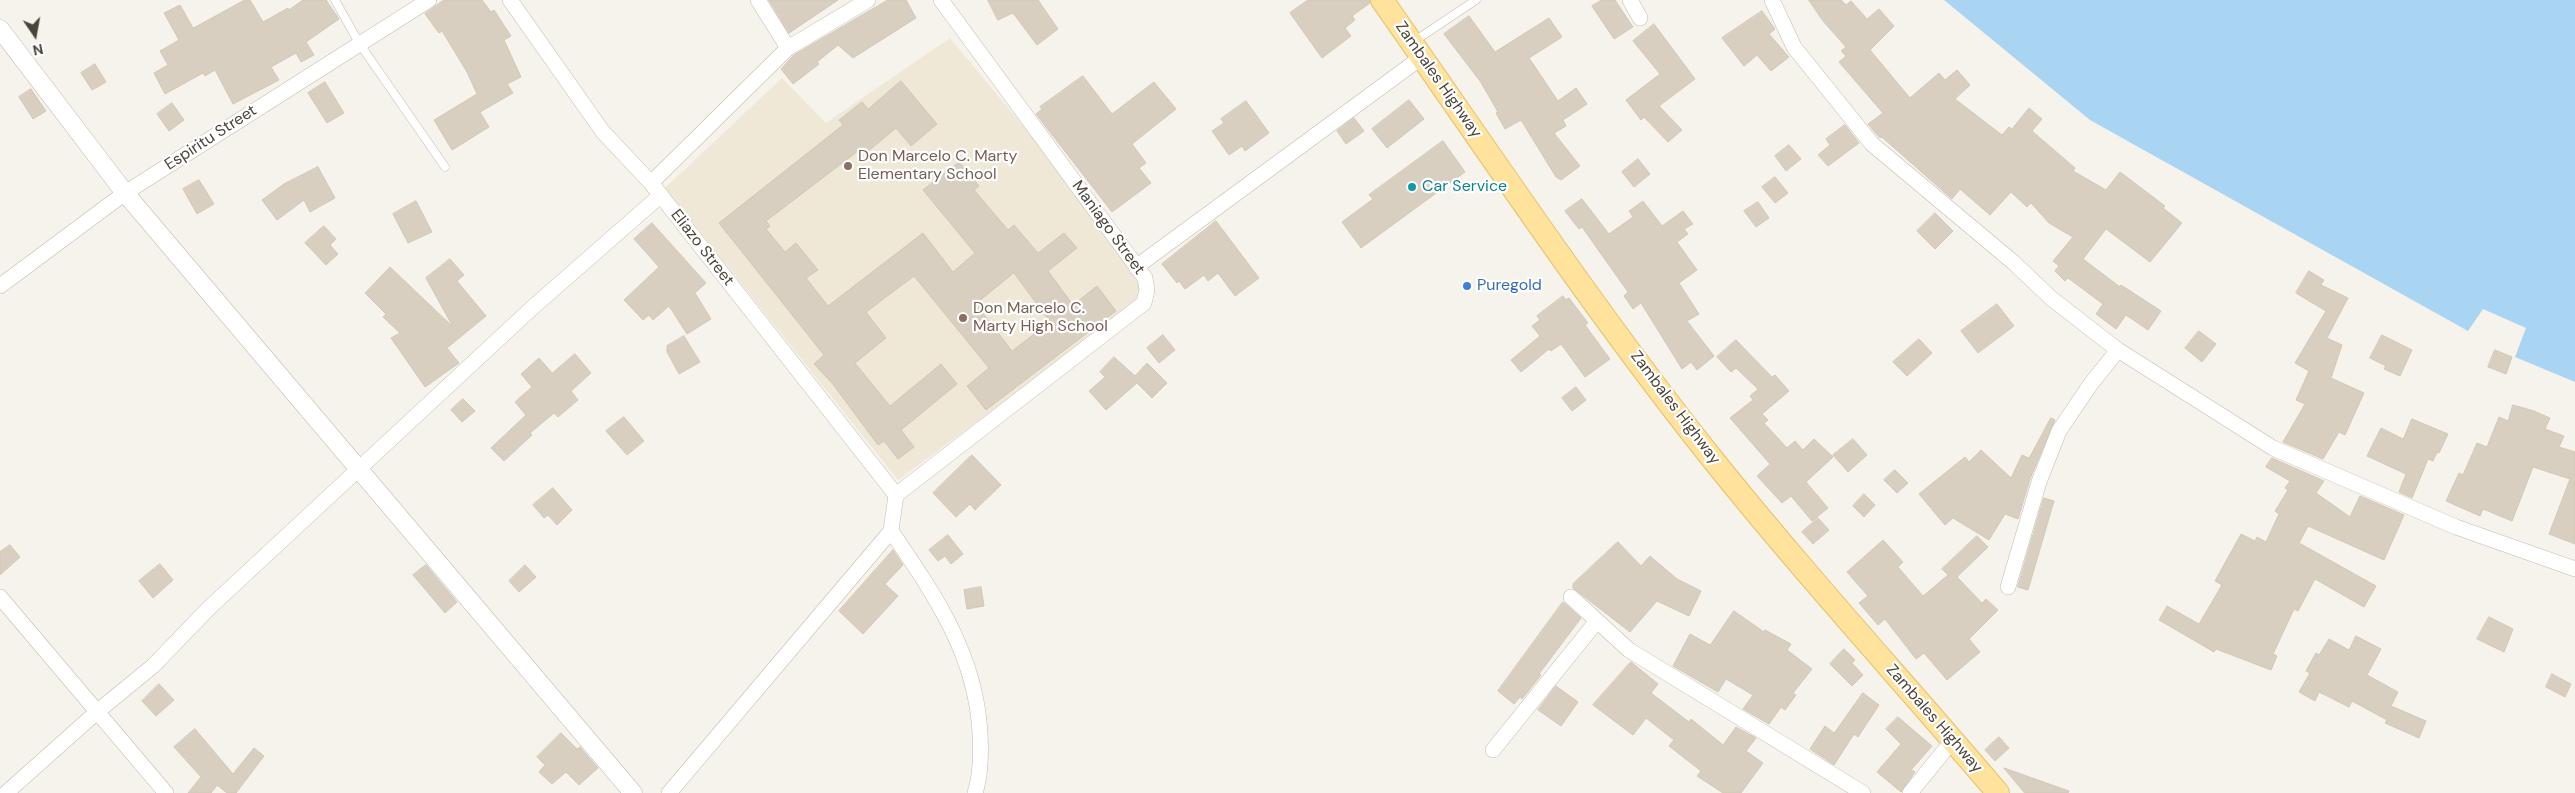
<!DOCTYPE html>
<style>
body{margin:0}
#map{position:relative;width:2575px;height:793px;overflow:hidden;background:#f6f3ec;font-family:"DM Sans",sans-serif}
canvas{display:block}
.north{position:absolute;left:10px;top:10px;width:50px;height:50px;-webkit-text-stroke:4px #fff;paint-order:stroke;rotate:168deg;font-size:14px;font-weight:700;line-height:20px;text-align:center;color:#4b4439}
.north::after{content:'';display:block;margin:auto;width:18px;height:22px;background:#4b4439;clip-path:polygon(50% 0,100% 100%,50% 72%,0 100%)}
</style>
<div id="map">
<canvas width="2575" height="793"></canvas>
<div class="north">N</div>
</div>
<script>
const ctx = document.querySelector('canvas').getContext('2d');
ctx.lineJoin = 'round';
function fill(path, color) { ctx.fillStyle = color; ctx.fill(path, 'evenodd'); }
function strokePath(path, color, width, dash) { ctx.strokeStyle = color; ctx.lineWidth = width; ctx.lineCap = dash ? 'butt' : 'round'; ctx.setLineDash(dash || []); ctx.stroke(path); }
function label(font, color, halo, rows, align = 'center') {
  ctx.font = font + ' "DM Sans",sans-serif'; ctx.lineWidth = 4.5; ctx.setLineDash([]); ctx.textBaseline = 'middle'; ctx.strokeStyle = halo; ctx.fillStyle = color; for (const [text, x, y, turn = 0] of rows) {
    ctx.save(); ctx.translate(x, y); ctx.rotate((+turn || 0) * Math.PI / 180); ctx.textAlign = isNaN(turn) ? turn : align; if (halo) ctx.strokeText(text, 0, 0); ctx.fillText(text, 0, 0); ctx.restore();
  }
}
fill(new Path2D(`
 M950,38L1038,144L1144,283L1142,300L898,480L665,188L782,78L826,123Z`), '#efe8d6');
fill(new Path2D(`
 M1944,0H2575V382L2515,357L2526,328L2483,309L2468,331L2090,120Z`), '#a9d4f2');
const building = new Path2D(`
 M245,0H250L263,22L288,8L289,10L303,0H326L339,19L306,42L314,55L301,62L296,53L271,67L279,80L233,104L215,70L205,76L203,73L165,94L154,73L168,65L160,51L179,40L164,13L180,5L193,28Z
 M444,0H482L491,12L494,10L511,36L504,40L521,77L507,84L513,93L480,112L489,127L452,150L434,120L477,94L467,72L442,31L439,33L425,14Z
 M769,0H838L789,33Z
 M888,0H906L916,18L853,58L838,45L817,62L819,64L793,84L781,69L794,55Z
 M988,0H1038L1058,29L1037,45L1013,13L998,20Z
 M1308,0H1369L1370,3L1352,16L1355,20L1345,28L1351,36L1322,58L1290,13Z
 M1602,0H1615L1633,27L1614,39L1592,6Z
 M1809,0H1841L1846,5L1851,1L1867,19L1879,9L1894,26L1870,50L1910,98L1939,73L1945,80L1957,70L1970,85L1955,99L2002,135L2009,127L2012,129L2029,108L2042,119L2032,131L2075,168L2073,171L2106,190L2120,172L2165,206L2163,208L2182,223L2150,262L2106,229L2083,259L2120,287L2121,285L2161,311L2148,330L2126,315L2116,329L2096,314L2103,304L2068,278L2065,281L2055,271L2059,266L2053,261L2073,237L2049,223L2031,203L2027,207L2011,192L1990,215L1960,189L1952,199L1883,138L1879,137L1868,124L1883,113L1839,62L1846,56L1841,51L1846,47L1823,21Z
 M1762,11L1775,29L1769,34L1789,57L1771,71L1757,55L1744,66L1722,38Z
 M1469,16L1495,52L1549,18L1562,37L1529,58L1558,101L1576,88L1587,104L1563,120L1566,126L1554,133L1580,166L1561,180L1556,177L1521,120L1505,129L1496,113L1498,112L1480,81L1444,34Z
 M1654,24L1695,79L1659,106L1682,130L1668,142L1644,117L1641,120L1626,100L1660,74L1633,41Z
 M95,64L106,82L92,90L81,73Z
 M1083,76L1112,114L1154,82L1176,109L1132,144L1146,163L1139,168L1151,183L1112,212L1036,114L1042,109L1040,107Z
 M901,81L937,124L911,146L896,128L866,153L862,148L766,221L770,226L766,229L785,252L796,243L818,270L806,278L828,306L923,233L953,272L975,253L923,190L959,162L979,186L974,190L1008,230L1014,225L1038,253L1064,233L1077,248L1048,271L1073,305L1097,286L1116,311L986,410L967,386L989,368L914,276L866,312L886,338L855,363L890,406L941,364L957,384L901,430L914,447L898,459L884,441L878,445L832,383L814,364L824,355L719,223L843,125L839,120L862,102L868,109ZM1014,273L1050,322L1012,351L976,304Z
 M325,82L344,113L327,123L308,93Z
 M31,89L46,111L33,119L19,97Z
 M1409,100L1424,119L1387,148L1372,129Z
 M1246,101L1269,133L1245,151L1242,146L1229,155L1212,131L1224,123L1221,119Z
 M172,103L184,120L169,131L157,114Z
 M1354,118L1364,131L1346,144L1337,131Z
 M1845,125L1859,143L1828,166L1818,155L1830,145L1826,139Z
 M1443,141L1465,172L1361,248L1342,222L1373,199L1369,195Z
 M1789,145L1801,159L1786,171L1775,156Z
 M1638,159L1650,174L1634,187L1622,172Z
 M318,167L335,198L310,212L304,200L277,220L262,200L284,184Z
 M1775,177L1788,193L1775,203L1762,187Z
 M199,180L214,204L197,214L183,189Z
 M1582,199L1609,234L1633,217L1629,211L1643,201L1662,226L1683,211L1693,224L1684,229L1688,234L1677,242L1697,270L1679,283L1699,314L1687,321L1714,356L1697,370L1691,362L1682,369L1641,303L1633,309L1624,296L1628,292L1582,227L1579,229L1565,211Z
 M416,201L432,232L408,243L393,214Z
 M1758,202L1769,218L1756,227L1744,211Z
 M1935,213L1953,231L1935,249L1917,231Z
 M1216,221L1259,278L1235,296L1218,273L1208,281L1204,275L1185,289L1179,281L1177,283L1162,264Z
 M652,223L706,283L695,293L711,319L687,334L669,306L653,320L649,315L643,320L624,300L659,267L634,239Z
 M324,226L336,239L330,245L338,254L326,265L305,243Z
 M450,259L464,275L457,281L486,316L447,348L459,363L425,387L391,338L400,333L383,317L386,314L365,293L390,267L453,327L426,278Z
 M2309,271L2324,280L2321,285L2348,298L2327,338L2342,345L2331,378L2364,393L2345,435L2339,432L2323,459L2283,442L2305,404L2296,400L2309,371L2295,363L2326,311L2296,293Z
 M1563,296L1566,300L1569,298L1588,323L1585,325L1610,359L1585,377L1561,344L1551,351L1549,349L1521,372L1511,360L1540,336L1532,326L1540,320L1537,316Z
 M1997,304L2014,326L1978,353L1961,331Z
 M2199,331L2216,344L2202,362L2185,348Z
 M1163,335L1175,350L1159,363L1147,348Z
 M2382,335L2412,350L2400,376L2384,369L2386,366L2370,358Z
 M684,336L700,362L679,374L667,352V346Z
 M1919,339L1932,353L1907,376L1893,362Z
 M1736,340L1772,377L1775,375L1789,391L1762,414L1768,420L1764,423L1787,448L1795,441L1803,450L1814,439L1833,457L1806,482L1828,508L1812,521L1791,496L1782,503L1757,476L1770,464L1730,418L1753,400L1750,396L1758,389L1736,368L1731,372L1717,357Z
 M2495,350L2512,357L2506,374L2488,367Z
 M575,354L591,373L571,391L578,400L558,417L554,413L530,433L532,435L504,461L491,448L526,415L515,402L532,387L521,374L539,358L552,373Z
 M1114,357L1135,376L1147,363L1167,383L1152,398L1137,383L1106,410L1089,391L1105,377L1100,372Z
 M1576,387L1586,400L1572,411L1562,398Z
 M463,399L475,411L462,422L451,410Z
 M2513,405L2534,411L2550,418L2545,429L2564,436L2559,447L2575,452V544L2549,534L2570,479L2533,467L2512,521L2483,509L2480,516L2446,501L2459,473L2463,475L2477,443L2487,447L2499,417L2508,421Z
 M624,417L644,441L627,455L606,431Z
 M2051,418L2055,420L2030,479L2018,519L2005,514L1989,540L1953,518L1945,525L1919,494L1965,457L1969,462L1981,450L2011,478L2022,455L2029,458Z
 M2412,419L2448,434L2439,453L2437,452L2433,461L2428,459L2412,498L2399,492L2406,474L2367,456L2381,428L2403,439Z
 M1853,439L1867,455L1848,472L1833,455Z
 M972,455L1001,485L975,510L970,504L956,517L933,493Z
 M2272,458L2324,481L2316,493L2350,517L2360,496L2404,515L2384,560L2308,526L2299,543L2376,586L2364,607L2315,579L2298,611L2294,609L2273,654L2277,656L2271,670L2216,649L2214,652L2159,620L2167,606L2199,624L2222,585L2215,581L2241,534L2255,541L2257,537L2266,542L2279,514L2275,511L2288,490L2285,488L2290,481L2266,467Z
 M1895,470L1908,483L1897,493L1884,480Z
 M553,488L572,510L557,525L548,515L544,518L533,505Z
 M1864,494L1875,505L1864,517L1853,506Z
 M2044,498L2054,501L2028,590L2018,587Z
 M1818,518L1829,530L1813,544L1802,532Z
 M948,535L963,554L951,564L945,556L938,561L929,550Z
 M1977,536L1988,547L1957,577L1982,603L1986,599L1998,610L1969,639L1980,652L1947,680L1924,653L1916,659L1885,619L1878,625L1859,603L1868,596L1847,572L1883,540L1903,562L1898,567L1923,596L1948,575L1942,569Z
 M1618,542L1641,566L1650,556L1677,579L1701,591L1689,616L1657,601L1630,632L1573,588V584Z
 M10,545L20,557L0,575V552Z
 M893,550L903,565L885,584L898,596L863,634L839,611Z
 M160,564L173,580L153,598L139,581Z
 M426,565L457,602L445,613L413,575Z
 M525,565L536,577L519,592L509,581Z
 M981,587L984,606L967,609L964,590Z
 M1563,602L1581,618L1539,674L1541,675L1522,699L1520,697L1514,704L1498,691Z
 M1734,611L1764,632L1765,630L1791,644L1787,650L1812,669L1793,693L1796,695L1785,710L1781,707L1769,724L1743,709L1753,695L1726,679L1718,692L1673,666L1690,634L1710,645Z
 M2489,617L2513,629L2504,652L2477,639Z
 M2356,636L2381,649L2367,675L2398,692L2391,706L2426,721L2419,738L2385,723L2387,720L2352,701L2349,707L2319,692L2315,701L2299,692L2310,673L2306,671L2316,653L2319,655L2329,639L2349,650Z
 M1844,649L1855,660L1852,663L1863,675L1852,686L1830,664Z
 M1631,662L1658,684L1651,693L1689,722L1691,719L1723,745L1736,727L1756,738L1746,751L1763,763L1741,793H1723L1697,776L1701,771L1669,746L1674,740L1646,718L1633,735L1593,705Z
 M2552,674L2571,684L2565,697L2546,687Z
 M159,684L174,700L156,716L142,701Z
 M1556,686L1578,702L1561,726L1538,710Z
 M1863,693L1879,705L1858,737L1854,734L1834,765L1810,749L1825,726L1834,733Z
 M1898,717L1932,746L1911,770L1915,772L1901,792L1877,772L1901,744L1886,729Z
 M195,729L233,774L254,748L264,756L236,793H227L217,785L211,793H188L201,777L174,747Z
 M561,733L577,749L580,747L598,768L579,785L566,772L552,784L539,772L545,765L537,757Z
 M1999,737L2009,748L1995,761L1985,750Z
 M2004,768L2069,791L2068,793H2025Z`);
fill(building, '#d8cfc1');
strokePath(building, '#d3c7b4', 1);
const service = new Path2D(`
 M335,0L359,43L445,167
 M1413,42L1476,0`);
const minor = new Path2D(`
 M510,0L603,132L651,183L896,495
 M758,0L788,48
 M1630,0L1640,18
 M1772,0L1794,47L1872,144L2013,262L2052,299L2118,350L2273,448L2456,527L2575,569
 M651,183L788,48L868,0
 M1136,267L1422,57
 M0,286L125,193L429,0
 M896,495L1144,303L1147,290L1145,278L941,0
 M891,531C934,594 976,654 980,733C981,751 981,775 975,793
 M2008,587L2039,482L2059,431L2090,385L2118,350
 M0,597L166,793
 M1571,597L1629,650L1863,793
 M1493,750L1597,621
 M6,793L98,711L153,666L209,608L532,308L661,195
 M669,793L891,531L896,495
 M1910,793L1953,740`);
const tertiary = new Path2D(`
 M0,29L125,193L633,793`);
const primary = new Path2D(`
 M1382,0C1488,151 1591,306 1706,451C1799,568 1901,679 1998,793`);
strokePath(service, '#c2bbae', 9);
strokePath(minor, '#c2bbae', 16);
strokePath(tertiary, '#c2bbae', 19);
strokePath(primary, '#e6c16a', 24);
strokePath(service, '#fff', 8);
strokePath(minor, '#fff', 15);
strokePath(tertiary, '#fff', 18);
strokePath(primary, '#ffe39c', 22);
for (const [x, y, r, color] of [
 [848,166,5,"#8d6e63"],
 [1412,187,5,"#0f9aa8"],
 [1467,286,5,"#3f7fe0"],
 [963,318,5,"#8d6e63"]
]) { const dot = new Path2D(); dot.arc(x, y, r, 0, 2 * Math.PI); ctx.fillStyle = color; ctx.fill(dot); strokePath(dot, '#fff', 2); }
label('16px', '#4b4439', '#fff', [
 ["Zambales Highway",1438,80,55],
 ["Espiritu Street",211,138,-33],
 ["Maniago Street",1108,228,54],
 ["Eliazo Street",702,248,52],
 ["Zambales Highway",1675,408,53],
 ["Zambales Highway",1934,719,49]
]);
label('16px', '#785e54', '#fff', [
 ["Don Marcelo C. Marty",858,157],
 ["Elementary School",858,175],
 ["Don Marcelo C.",973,309],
 ["Marty High School",973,327]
], 'left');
label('16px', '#0d838f', '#fff', [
 ["Car Service",1422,187]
], 'left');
label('16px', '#366cbe', '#fff', [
 ["Puregold",1477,286]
], 'left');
</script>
